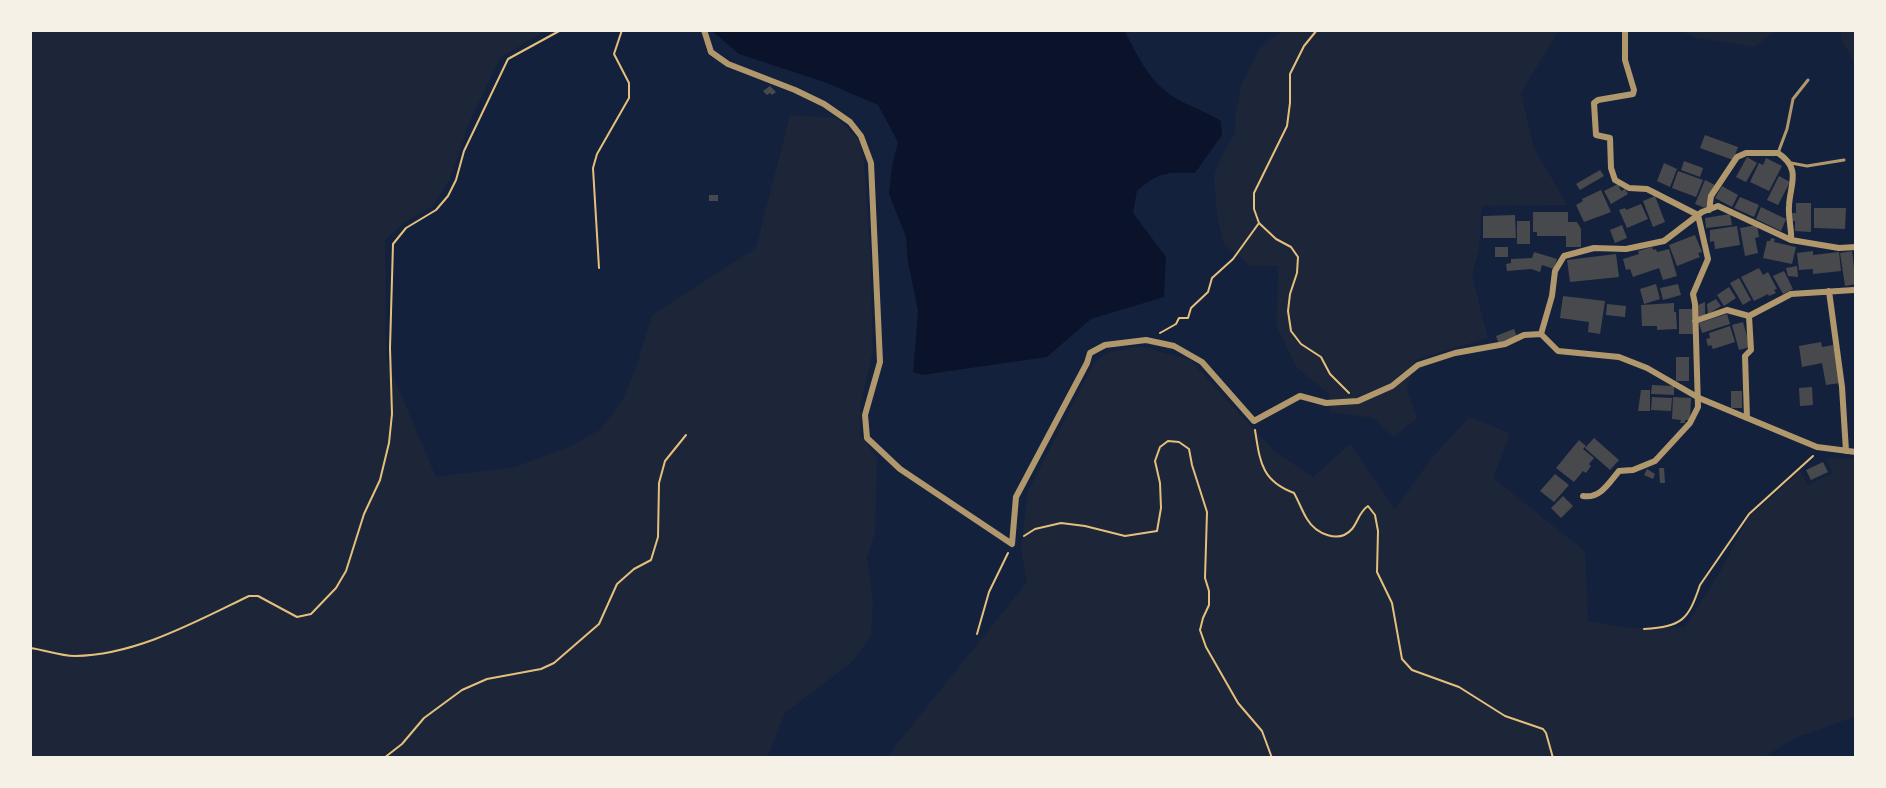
<!DOCTYPE html>
<style>
body{margin:0}
#map{position:relative;width:1886px;height:788px;overflow:hidden;background:#14213d;font-family:"Noto Sans",sans-serif}
canvas{display:block}
.frame{position:absolute;inset:0;border:32px solid #f6f1e7;pointer-events:none}
</style>
<div id="map">
<canvas width="1886" height="788"></canvas>
<div class="frame"></div>
</div>
<script>
const ctx = document.querySelector('canvas').getContext('2d');
ctx.lineJoin = 'round';
function fill(path, color) { ctx.fillStyle = color; ctx.fill(path, 'evenodd'); }
function strokePath(path, color, width, dash) { ctx.strokeStyle = color; ctx.lineWidth = width; ctx.lineCap = dash ? 'butt' : 'round'; ctx.setLineDash(dash || []); ctx.stroke(path); }
fill(new Path2D(`
 M30,30H547L500,58L469,123L450,179L433,206L404,223L385,240L386,359L436,477L515,467L571,446L601,429L623,399L636,368L652,315L756,248L790,115L836,118L859,140L864,163L870,252L873,351L860,405V434L877,458L875,532L867,558L873,601L871,636L853,661L785,713L767,758H30Z
 M1286,30H1559L1521,93L1534,148L1567,205L1482,206L1479,248L1472,275L1488,338L1415,360L1407,390L1417,418L1394,437L1373,418L1331,412L1329,394L1297,368L1277,327L1278,266H1250L1224,244L1217,215L1214,176L1222,155L1236,132L1235,118L1242,83L1258,51L1271,38Z
 M1678,30H1776L1755,47L1698,38Z
 M1841,30H1856V64L1841,40Z
 M1140,346L1190,360L1275,452L1313,477L1350,444L1395,509L1431,459L1469,417L1510,433L1493,478L1585,551L1588,621L1628,628L1685,627L1721,570L1748,518L1800,471L1808,485L1833,473L1826,458L1856,459V716L1795,738L1763,758H886L1027,582L1021,550L1028,491L1093,365L1106,353Z`), '#1d2539');
fill(new Path2D(`
 M711,30H1124C1137,54 1149,82 1174,97C1189,107 1206,111 1221,121L1222,135L1195,173C1166,172 1159,172 1137,191L1133,213L1166,257L1164,297L1091,319L1047,357L922,375L913,372L918,311L908,262L906,237L889,194L892,166L898,142L878,105L827,83L739,54Z`), '#0b132b');
fill(new Path2D(`
 M770,86L776,92L772,95L770,93L767,95L763,91Z
 M1705,135L1738,147L1733,160L1700,148Z
 M1747,157L1757,163L1746,182L1736,177Z
 M1766,158L1782,166L1769,191L1750,182L1759,163L1763,165Z
 M1684,161L1703,168L1700,177L1681,170Z
 M1664,163L1677,169L1670,187L1657,181Z
 M1600,170L1604,176L1580,190L1576,184Z
 M1678,171L1703,180L1696,197L1672,188Z
 M1779,176L1790,182L1778,205L1767,200Z
 M1705,180L1715,185L1705,208L1695,204Z
 M1618,184L1621,191L1625,189L1628,194L1611,204L1604,191Z
 M1722,186L1738,195L1732,207L1715,198Z
 M1601,190L1611,212L1584,222L1576,205L1583,201L1582,199Z
 M709,195H718V201H709Z
 M1655,196L1665,222L1653,227L1643,201Z
 M1740,197L1759,205L1754,217L1734,208Z
 M1796,203H1811V232L1795,231V221H1792V213H1796Z
 M1641,204L1648,219L1627,228L1619,210L1625,208L1626,210Z
 M1761,207L1786,219L1781,231L1756,219Z
 M1814,208H1846L1845,229L1814,228Z
 M1533,212H1568V222H1577L1581,229V247H1566V236H1537V232H1533Z
 M1730,214L1732,225L1706,228L1705,218Z
 M1515,215L1516,238H1483V216Z
 M1517,221H1530V244H1517Z
 M1622,225L1627,238L1615,243L1610,230Z
 M1757,225L1759,237L1755,238L1758,253L1745,256L1740,228Z
 M1737,226L1740,245L1715,249L1714,241L1710,242V230Z
 M1695,235L1702,252L1698,253L1700,257L1677,266L1669,245Z
 M1771,238L1775,239L1774,242L1796,247L1792,264L1763,258L1767,241H1770Z
 M1495,247H1508V257H1495Z
 M1652,247L1653,250L1656,249L1657,252L1669,249L1677,276L1663,280L1659,268L1633,277L1630,269L1626,270L1623,259L1639,254L1638,251Z
 M1813,251V255L1839,252L1841,271L1813,274V269L1799,270L1797,253Z
 M1852,251L1856,284L1845,286L1840,253Z
 M1534,252L1557,259L1554,269L1542,265L1540,272L1531,269L1507,271L1506,264L1511,263V259L1532,258Z
 M1616,254L1619,277L1570,282L1567,260Z
 M1797,266L1798,277L1788,276L1786,268Z
 M1759,268L1763,275L1768,272L1777,289L1774,290L1776,293L1769,296L1768,294L1754,301L1741,277Z
 M1784,271L1793,289L1783,294L1773,276Z
 M1739,278L1751,300L1743,305L1730,283Z
 M1656,284L1660,299L1644,304L1640,289Z
 M1678,284L1681,295L1663,300L1660,288Z
 M1729,287L1736,298L1724,306L1717,295Z
 M1563,296L1605,301L1600,334L1588,332L1589,322L1560,318Z
 M1716,299L1721,306L1708,314L1707,304Z
 M1705,302V315L1698,318V305Z
 M1674,303V312H1676L1677,329L1657,330V326H1642L1641,305Z
 M1607,304L1626,306L1625,317L1606,315Z
 M1679,309H1694V334H1679Z
 M1727,314L1730,324L1702,333L1699,323Z
 M1743,322L1750,347L1739,350L1732,325Z
 M1730,326L1735,342L1713,349L1711,345L1708,346L1706,339L1710,338L1709,333Z
 M1514,329L1517,337L1499,344L1496,336Z
 M1821,342L1822,347L1833,345L1840,383L1826,385L1822,363L1802,367L1799,346Z
 M1676,357H1689V381H1676Z
 M1652,385L1674,386V395L1651,394Z
 M1812,387L1813,405L1800,406L1799,388Z
 M1641,390H1650V411H1638Z
 M1731,391H1742V408H1731Z
 M1652,397L1672,398L1671,411L1651,410Z
 M1673,397L1691,398L1690,420H1685V423H1680L1681,420L1672,419Z
 M1594,438L1619,460L1610,470L1585,448Z
 M1579,440L1586,446L1583,449L1594,458L1589,464L1591,466L1586,473L1583,471L1574,482L1556,468Z
 M1823,462L1828,472L1811,480L1806,470Z
 M1659,468H1664L1665,483H1660Z
 M1647,469L1655,474L1653,479L1644,475Z
 M1555,474L1569,485L1554,502L1540,491Z
 M1563,496L1573,506L1561,518L1551,508Z`), '#48494c');
strokePath(new Path2D(`
 M1317,30L1304,46L1290,74V103L1287,126L1254,193V209L1259,223L1276,239L1291,247L1298,257L1297,273L1290,294L1288,311L1291,331L1301,344L1321,357L1330,374L1349,393
 M599,268L593,168L597,154L629,98V83L614,54L622,30
 M1160,333L1176,324L1179,318H1188L1191,308L1208,292L1212,278L1233,259L1259,223
 M1255,430C1260,461 1261,481 1294,493C1299,502 1302,511 1307,519C1316,534 1339,544 1352,529C1358,522 1359,512 1368,506L1375,515L1378,531L1377,572L1392,603L1402,659L1412,670L1459,687L1505,716L1543,729L1546,733L1553,758
 M1024,536L1035,529L1061,523L1085,526L1125,536L1157,531L1161,508L1160,483L1155,461L1160,447L1168,441L1179,442L1189,449L1192,465L1207,512L1205,578L1209,591V605L1203,618L1200,630L1206,647L1238,703L1262,731L1272,758
 M1644,629C1682,626 1688,621 1700,585L1749,514L1813,456
 M977,634L989,592L1008,553
 M30,648C46,650 59,656 75,656C136,655 195,622 249,596H258L297,617L311,614L336,588L346,571L364,514L380,480L389,443L392,414L390,348L393,244L406,228L436,210L448,196L456,180L464,151L508,59L561,30
 M384,758L402,744L424,718L462,690L487,679L541,669L554,663L599,624L617,584L634,569L651,560L658,537L659,483L665,461L686,435`), '#e5c07b', 2);
strokePath(new Path2D(`
 M1778,153L1787,129L1793,99L1808,80
 M1791,163L1807,166L1844,160`), '#b1986c', 3);
strokePath(new Path2D(`
 M704,30L711,52L728,64L795,90L824,104L850,122L861,136L871,163L880,362L865,415L867,438L900,469L1012,544L1016,497L1087,363L1090,353L1105,345L1146,340L1174,346L1202,362L1254,421L1300,396L1326,403L1358,401L1392,386L1418,365L1455,353L1505,344L1524,335L1541,334L1558,351L1619,357L1647,368L1699,398L1817,447L1856,452
 M1709,210L1711,196L1737,157L1746,153H1778C1802,169 1790,184 1789,206C1788,218 1792,229 1791,240
 M1829,291L1842,387L1846,451
 M1749,316L1791,294L1854,290
 M1695,321L1727,310L1749,316L1751,350L1745,356L1747,418
 M1541,334L1552,296L1555,271L1564,256L1594,248L1626,249L1664,241L1702,212L1718,206L1791,240L1839,248L1856,247
 M1583,496C1600,499 1609,483 1619,471L1633,470L1655,461L1690,423L1698,407L1695,304L1693,294L1708,259L1698,215L1647,189L1629,188L1615,180L1611,168L1610,138L1596,135L1594,103L1598,100L1633,94L1634,90L1625,60V30`), '#b1986c', 6);
</script>
